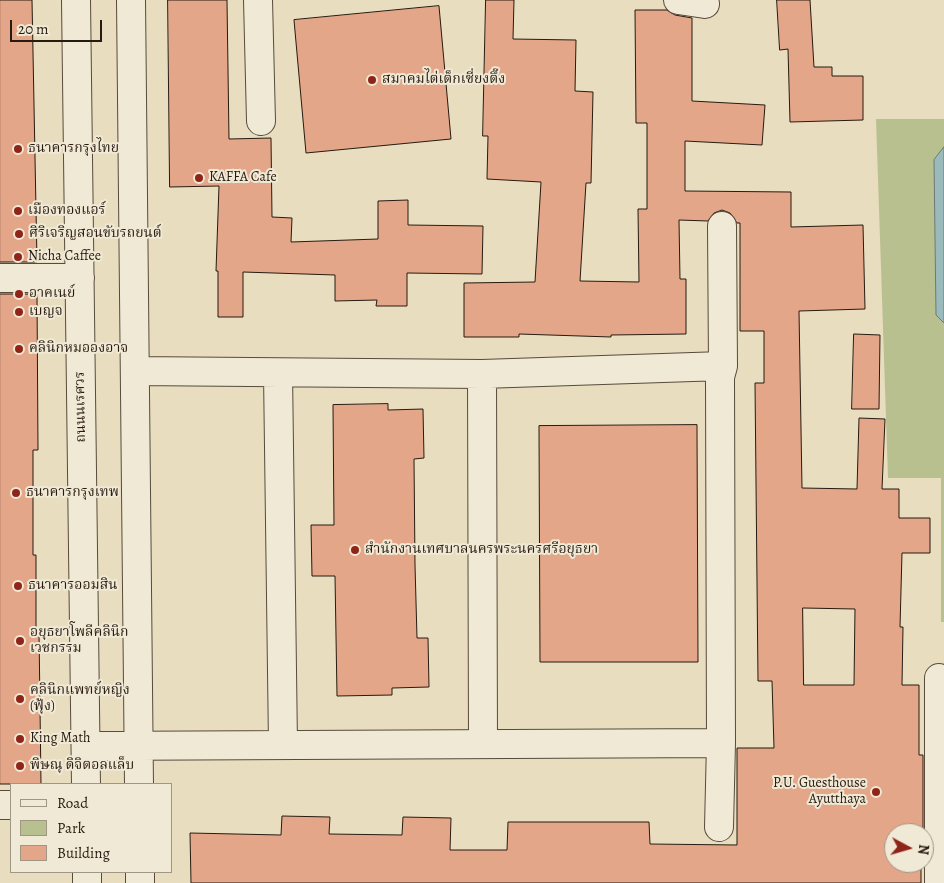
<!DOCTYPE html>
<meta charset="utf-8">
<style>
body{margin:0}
#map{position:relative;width:944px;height:883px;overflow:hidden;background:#e8ddbf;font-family:Alegreya,serif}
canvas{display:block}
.legend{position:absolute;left:10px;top:783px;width:162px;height:90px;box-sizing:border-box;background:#f0e9d5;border:1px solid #a09686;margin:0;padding:6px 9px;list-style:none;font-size:15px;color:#271a10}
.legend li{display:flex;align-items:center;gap:10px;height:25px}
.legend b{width:25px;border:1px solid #a09686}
.north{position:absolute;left:884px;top:823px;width:50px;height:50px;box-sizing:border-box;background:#f0e9d5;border:1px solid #a09686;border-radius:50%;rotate:96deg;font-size:14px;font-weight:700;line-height:20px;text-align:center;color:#271a10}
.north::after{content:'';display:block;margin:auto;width:18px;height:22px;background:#8f2418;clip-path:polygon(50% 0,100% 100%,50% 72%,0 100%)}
.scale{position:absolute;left:10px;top:20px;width:92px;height:22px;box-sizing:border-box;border:2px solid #271a10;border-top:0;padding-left:6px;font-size:15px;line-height:18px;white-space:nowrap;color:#271a10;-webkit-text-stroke:4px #f0e9d5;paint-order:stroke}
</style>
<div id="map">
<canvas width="944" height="883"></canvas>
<ul class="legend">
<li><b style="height:6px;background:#f0e9d5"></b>Road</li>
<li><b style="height:14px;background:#b9c090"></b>Park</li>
<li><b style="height:14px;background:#e3a688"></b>Building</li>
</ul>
<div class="north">N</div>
<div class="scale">20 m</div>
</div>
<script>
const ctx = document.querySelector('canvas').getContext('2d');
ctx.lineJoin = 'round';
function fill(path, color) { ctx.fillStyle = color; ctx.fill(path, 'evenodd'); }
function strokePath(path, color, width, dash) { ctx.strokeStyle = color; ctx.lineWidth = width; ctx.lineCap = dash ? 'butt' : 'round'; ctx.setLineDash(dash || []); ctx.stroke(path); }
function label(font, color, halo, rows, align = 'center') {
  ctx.font = font + ' Alegreya,"Noto Serif Thai",serif'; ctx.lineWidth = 4; ctx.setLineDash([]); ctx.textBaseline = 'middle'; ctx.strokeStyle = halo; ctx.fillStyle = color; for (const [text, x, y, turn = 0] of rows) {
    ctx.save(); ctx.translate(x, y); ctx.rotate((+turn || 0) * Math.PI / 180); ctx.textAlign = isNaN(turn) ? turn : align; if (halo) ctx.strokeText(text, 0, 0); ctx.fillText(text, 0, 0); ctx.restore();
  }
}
fill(new Path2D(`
 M876,119H944V622H941V478H888Z`), '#b9c090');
const water = new Path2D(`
 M944,147V323L936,315L934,160Z`);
fill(water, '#9ababb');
strokePath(water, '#6c7a77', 1);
const building = new Path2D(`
 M0,0H32L37,262H0Z
 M168,0H227L229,139L271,138L272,217L292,218L291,242L378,239V201L408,200V225L483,226L482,274L407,273V306H376L377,300L335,301V275L243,272V317H218V271H216L219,186L170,187Z
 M486,0H514L513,39L576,40L575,91L593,92L591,183H586L580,281L639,282L638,209H647V123H636L635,10H667L675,15L692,18V101L765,105L762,145L685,141V191L791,192V227L863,225L865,309L799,311L802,488L857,489L859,418L885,419L882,489H899V518H930V553H902L900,627H903L902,685H919V755H923V829H920V833H894V863H921V883H191L190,833L281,835L282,816L330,817L329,834L402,835L403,817L451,818L450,850H507L508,822H649L650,844L737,845V748H774L772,681H758L755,383H764V331H740V223H737L730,213L722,210L714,213L708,221L679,220L680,279H686V334L611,335V337L519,334V337H464V283L535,282L541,182L487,179L488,136H483ZM803,608L855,609L854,685H804Z
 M777,0H810L814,67H832V76H863V120L790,122L788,49L780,50Z
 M439,6L451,139L306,153L294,20Z
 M0,294H37L38,450H33V555H36V631H39L41,784H0Z
 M854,334L880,335L879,409H852Z
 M388,404V410L423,409L424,458L414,459L415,565L417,638H428L429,687L392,688V695L337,696L335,576H312L311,525H334L333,405Z
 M697,425L698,662H540L539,426Z`);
fill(building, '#e3a688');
strokePath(building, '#271a10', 1);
const minor = new Path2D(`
 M76,0L86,784
 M131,0L139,784
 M258,0L261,121
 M678,0L705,4
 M722,226L723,366
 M0,278H80
 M278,373L283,745
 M482,374L483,744
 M939,678V883
 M86,746L721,743L720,377L723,366L482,374L135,371
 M0,805H11
 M719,827L721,743
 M87,872V883
 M140,872V883`);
strokePath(minor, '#574b3c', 30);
strokePath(minor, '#f0e9d5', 28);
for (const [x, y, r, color] of [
 [372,80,5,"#8f2418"],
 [18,149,5,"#8f2418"],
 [199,178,5,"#8f2418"],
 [18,211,5,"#8f2418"],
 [19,234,5,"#8f2418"],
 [18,257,5,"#8f2418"],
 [19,294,5,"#8f2418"],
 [19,312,5,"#8f2418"],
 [19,349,5,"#8f2418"],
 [16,493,5,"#8f2418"],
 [355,550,5,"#8f2418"],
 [18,586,5,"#8f2418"],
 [20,641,5,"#8f2418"],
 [20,699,5,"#8f2418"],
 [20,739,5,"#8f2418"],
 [20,766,5,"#8f2418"],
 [876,792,5,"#8f2418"]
]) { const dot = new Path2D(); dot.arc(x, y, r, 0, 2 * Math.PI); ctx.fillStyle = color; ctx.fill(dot); strokePath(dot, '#f0e9d5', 2); }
label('14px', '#271a10', '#f0e9d5', [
 ["สมาคมไต่เต็กเซี่ยงตึ๊ง",382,80],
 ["ธนาคารกรุงไทย",28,149],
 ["KAFFA Cafe",209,178],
 ["เมืองทองแอร์",28,211],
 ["ศิริเจริญสอนขับรถยนต์",29,234],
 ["Nicha Caffee",28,257],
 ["อาคเนย์",29,294],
 ["เบญจ",29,312],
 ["คลินิกหมอองอาจ",29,349],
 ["ธนาคารกรุงเทพ",26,493],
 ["สำนักงานเทศบาลนครพระนครศรีอยุธยา",365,550],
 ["ธนาคารออมสิน",28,586],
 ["อยุธยาโพลีคลินิก",30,633],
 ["เวชกรรม",30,649],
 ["คลินิกแพทย์หญิง",30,691],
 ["(ฟุ้ง)",30,707],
 ["King Math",30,739],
 ["พิษณุ ดิจิตอลแล็บ",30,766],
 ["P.U. Guesthouse",866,784,"right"],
 ["Ayutthaya",866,800,"right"]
], 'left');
label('14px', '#271a10', '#f0e9d5', [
 ["ถนนนเรศวร",81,407,-91]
]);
</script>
